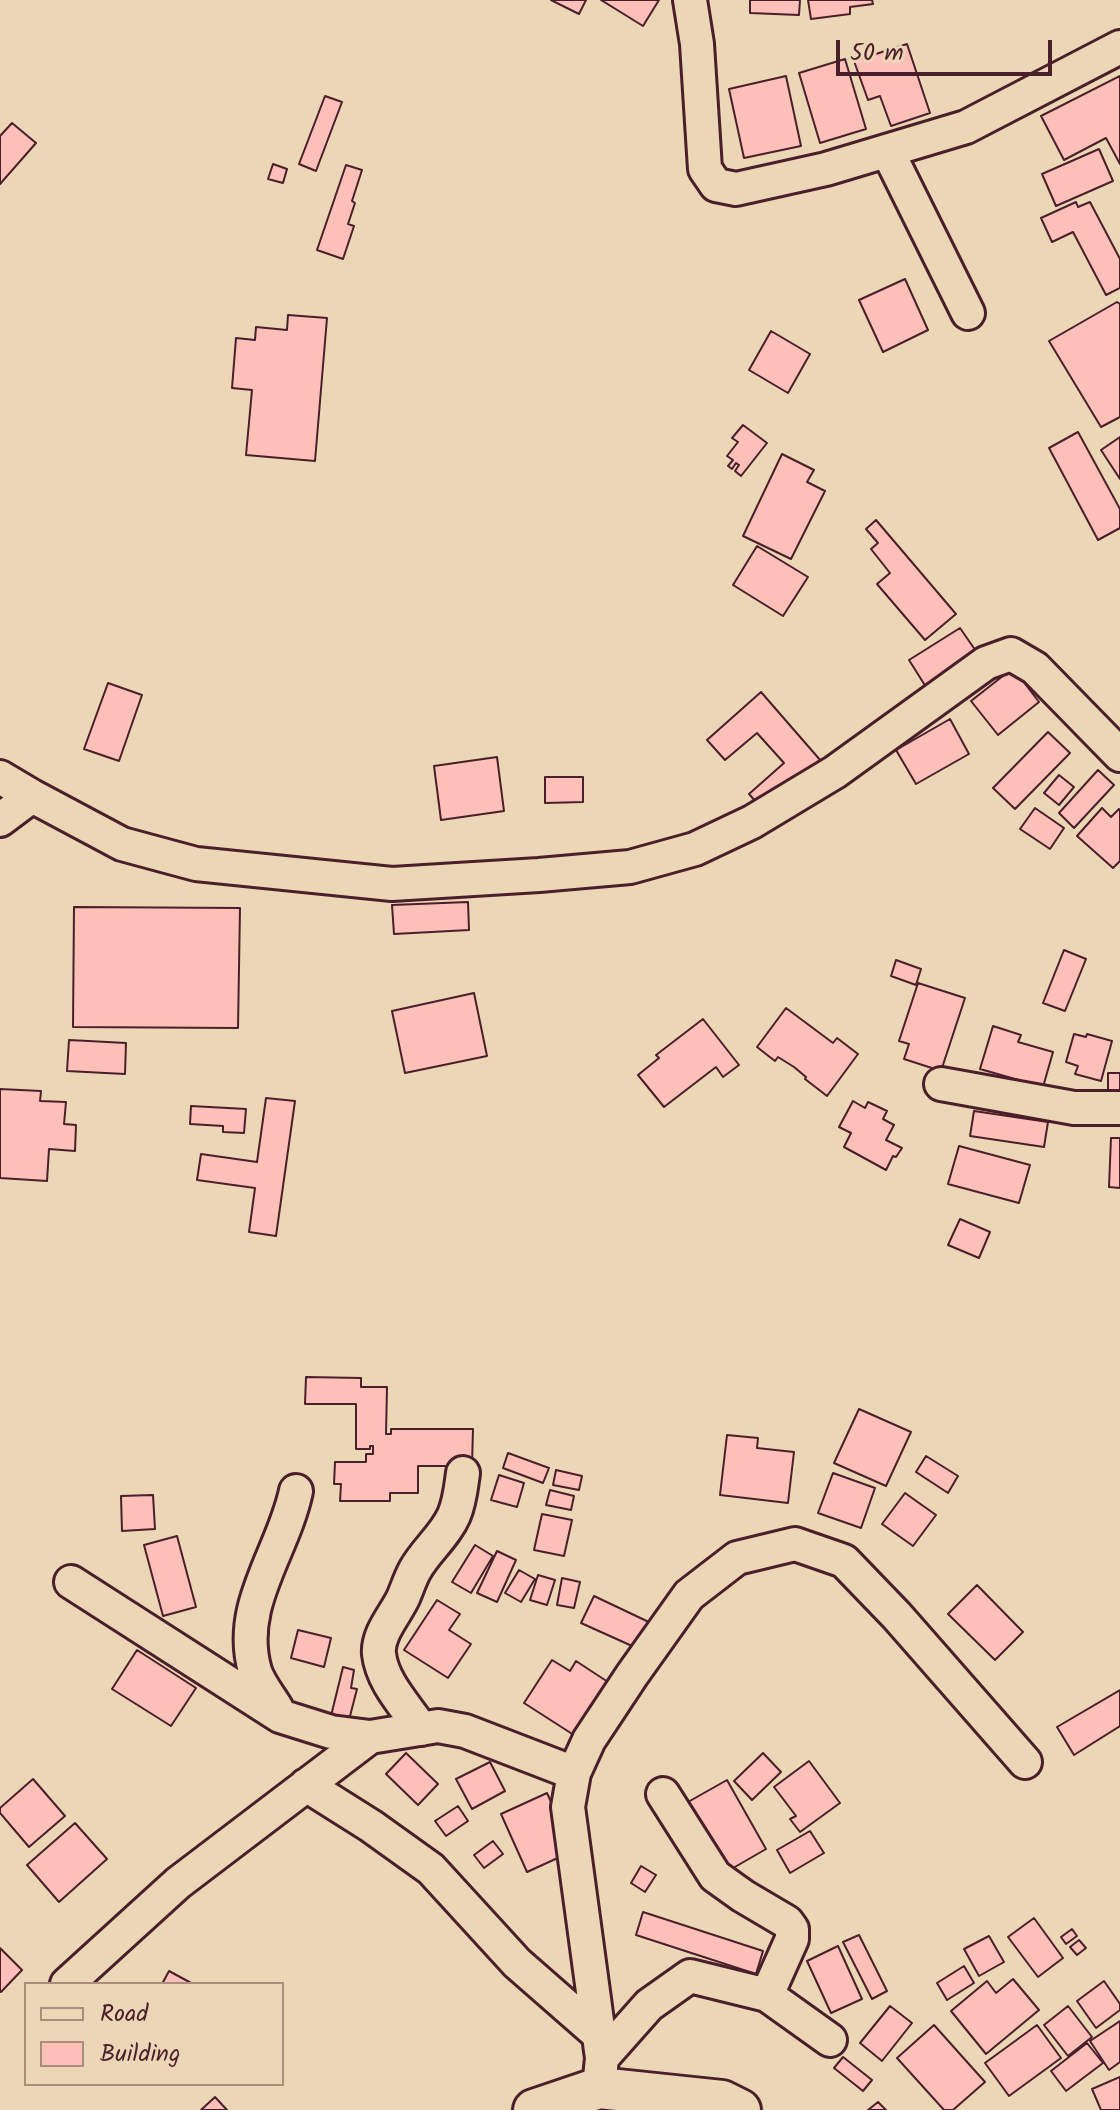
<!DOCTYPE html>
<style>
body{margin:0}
#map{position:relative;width:1120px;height:2110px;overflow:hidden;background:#ebd6b5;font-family:Kalam,sans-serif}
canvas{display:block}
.legend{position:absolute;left:24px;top:1982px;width:260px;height:104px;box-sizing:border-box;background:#ebd6b5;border:2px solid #ab8d7e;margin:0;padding:10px 14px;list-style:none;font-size:24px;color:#4a1f2b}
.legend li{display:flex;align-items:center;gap:16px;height:40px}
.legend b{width:40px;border:2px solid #ab8d7e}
.scale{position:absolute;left:836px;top:40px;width:216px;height:36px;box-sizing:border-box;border:4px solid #4a1f2b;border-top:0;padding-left:10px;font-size:24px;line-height:28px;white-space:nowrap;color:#4a1f2b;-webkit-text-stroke:6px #ebd6b5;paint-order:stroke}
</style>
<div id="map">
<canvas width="1120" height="2110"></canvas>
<ul class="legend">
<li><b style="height:10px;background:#ebd6b5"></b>Road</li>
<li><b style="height:22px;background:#fcc0b9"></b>Building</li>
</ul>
<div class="scale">50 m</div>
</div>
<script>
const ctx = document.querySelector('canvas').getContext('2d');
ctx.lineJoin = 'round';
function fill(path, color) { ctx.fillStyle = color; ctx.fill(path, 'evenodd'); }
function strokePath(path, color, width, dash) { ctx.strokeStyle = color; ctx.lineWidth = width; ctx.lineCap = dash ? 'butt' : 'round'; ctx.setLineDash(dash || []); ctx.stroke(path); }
const building = new Path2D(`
 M551,0H586L579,14Z
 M601,0H659L643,26Z
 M750,0H800L799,15L750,13Z
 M808,0H872L873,4L850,7V14L811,19Z
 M907,44L930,113L891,126L880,96L868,100L854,61Z
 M845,59L866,129L820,143L799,73Z
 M786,76L801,146L744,158L729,89Z
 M1120,76V164L1106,138L1064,160L1041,116Z
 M325,96L342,102L316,171L299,164Z
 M12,123L36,143L0,184V136Z
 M1099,149L1113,181L1056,206L1042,174Z
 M273,164L287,169L283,183L268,179Z
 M346,165L362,170L352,201L355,203L348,224L354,226L343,259L317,250Z
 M1076,202L1078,207L1090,202L1120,259V288L1106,295L1073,232L1052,242L1041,218Z
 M905,279L928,330L883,352L859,300Z
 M1117,302L1120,304V417L1101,427L1049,341Z
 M288,315L327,318L315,461L246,455L252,390L232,388L236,338L255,340L256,327L287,330Z
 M771,331L810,354L788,393L749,370Z
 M743,425L767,443L741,476L735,471L739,465L736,463L732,469L728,466L733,460L727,456L738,442L732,438Z
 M1078,432L1120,509V528L1098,540L1049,448Z
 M1120,437V479L1101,450Z
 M782,454L814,470L807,482L825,491L791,559L743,536Z
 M876,520L956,614L925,640L877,584L890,573L871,549L878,543L866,529Z
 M757,546L808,577L783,616L733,585Z
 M960,628L978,654L926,687L909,660Z
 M1013,668L1039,702L998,735L971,701Z
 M108,683L142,695L119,761L84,749Z
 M761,692L821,761L764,811L749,794L784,763L757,733L725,760L707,740Z
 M950,719L969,754L916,784L896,750Z
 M1048,732L1070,753L1015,809L993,788Z
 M497,757L504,811L441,820L434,766Z
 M1098,770L1114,785L1074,828L1059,813Z
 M1059,775L1074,787L1059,805L1044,793Z
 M545,777H583V802L545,803Z
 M1035,808L1064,828L1050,849L1020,829Z
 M1102,808L1111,817L1119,809L1120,810V861L1113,868L1077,836Z
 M468,902L469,930L394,934L392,905Z
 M74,907L240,908L238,1028L73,1027Z
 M1064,950L1086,959L1065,1011L1043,1003Z
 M896,960L921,969L916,985L891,976Z
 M918,983L965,998L941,1071L904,1059L909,1044L899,1041Z
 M474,993L487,1056L405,1073L392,1011Z
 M786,1008L833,1043L837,1038L858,1054L827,1096L805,1079L806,1077L794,1067L778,1057L775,1061L757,1047Z
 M703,1019L739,1065L723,1077L716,1067L664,1107L638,1075L659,1058L656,1055Z
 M993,1026L1021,1035L1018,1042L1053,1052L1043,1087L980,1069Z
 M1074,1034L1086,1037L1087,1034L1112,1041L1101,1081L1075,1074L1078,1066L1066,1062Z
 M69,1040L126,1043L125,1074L67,1071Z
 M1108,1073H1120V1098L1108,1099Z
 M0,1089L41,1091L40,1101L66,1102L64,1124L76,1125L75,1151L49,1149L47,1181L0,1178Z
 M266,1098L295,1101L276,1236L249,1232L255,1188L197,1180L201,1154L257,1162Z
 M853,1101L865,1108L868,1102L887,1111L883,1119L894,1125L886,1140L902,1148L896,1157L893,1156L886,1170L844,1147L851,1133L839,1127Z
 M191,1106L246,1109L244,1133L223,1132V1126L190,1124Z
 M974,1111L1048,1122L1044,1147L970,1136Z
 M1111,1138H1120V1188L1109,1187Z
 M959,1146L1030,1165L1019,1203L948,1184Z
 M960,1219L990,1232L979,1258L948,1245Z
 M306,1377L361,1378V1387H387L386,1434H391V1429H473L472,1466H418V1493H390V1501H340L341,1484H334L335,1462H366V1454H373V1446H370V1449H356V1404H305Z
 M859,1409L911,1432L886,1486L834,1463Z
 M727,1435L758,1438L757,1448L794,1452L788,1503L720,1495Z
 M508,1453L549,1468L543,1483L503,1468Z
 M926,1456L958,1476L948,1493L916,1472Z
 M556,1470L582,1476L579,1490L553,1485Z
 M833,1473L875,1488L861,1528L818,1513Z
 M499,1475L524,1483L517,1507L491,1500Z
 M550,1490L574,1496L571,1510L546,1505Z
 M905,1493L936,1515L913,1546L882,1524Z
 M153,1495L155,1529L122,1531L121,1496Z
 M542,1514L572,1520L564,1556L534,1550Z
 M177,1536L196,1607L163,1616L144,1545Z
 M475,1545L493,1556L471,1593L452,1582Z
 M497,1551L516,1560L497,1602L477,1593Z
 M519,1570L535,1579L521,1602L505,1593Z
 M538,1575L555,1580L547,1605L530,1600Z
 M562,1578L580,1582L574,1608L557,1605Z
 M977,1585L1023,1632L995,1660L948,1614Z
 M594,1596L653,1624L641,1650L581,1623Z
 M437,1600L460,1614L449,1630L471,1644L448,1678L404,1650Z
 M298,1630L331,1638L324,1667L291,1658Z
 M137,1650L196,1688L171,1726L112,1689Z
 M552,1660L570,1671L576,1661L611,1684L577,1737L524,1703Z
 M343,1667L354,1670L351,1688L357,1689L349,1720L331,1716Z
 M1120,1690V1726L1074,1755L1057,1727Z
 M406,1753L438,1784L418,1805L386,1774Z
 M763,1753L781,1772L752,1800L734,1781Z
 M809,1761L840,1803L800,1832L790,1819L796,1816L774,1787Z
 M490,1762L505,1791L472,1809L456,1779Z
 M33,1779L65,1816L29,1847L0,1813V1808Z
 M727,1780L766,1849L728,1871L688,1802Z
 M547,1793L573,1851L527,1872L501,1814Z
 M458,1806L468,1821L446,1836L435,1821Z
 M75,1823L107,1859L59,1902L27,1865Z
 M810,1831L824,1853L790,1873L777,1850Z
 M493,1841L503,1854L484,1868L474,1855Z
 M641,1866L656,1875L645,1892L631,1883Z
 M643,1912L763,1951L756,1974L636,1935Z
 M1034,1918L1063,1958L1038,1977L1008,1937Z
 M1072,1929L1077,1936L1066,1944L1061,1937Z
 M859,1935L887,1991L872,1999L843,1942Z
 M989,1936L1004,1962L979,1976L964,1949Z
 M1079,1940L1086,1948L1077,1955L1070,1947Z
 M838,1946L862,1999L831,2013L807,1961Z
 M0,1948L22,1970L1,1992L0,1991Z
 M964,1966L974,1983L947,2000L937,1983Z
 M169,1971L193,1984H162Z
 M1013,1979L1039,2010L986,2054L951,2011L987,1981L996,1993Z
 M1104,1981L1120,2004V2010L1096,2028L1077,2001Z
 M890,2006L912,2023L882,2061L860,2043Z
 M1068,2006L1092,2037L1068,2056L1044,2025Z
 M1120,2021V2062L1109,2070L1090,2041Z
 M934,2025L985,2082L953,2110H944L897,2058Z
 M1037,2025L1061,2058L1009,2096L985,2063Z
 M1087,2043L1103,2063L1066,2091L1051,2071Z
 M843,2057L872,2080L863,2091L834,2068Z
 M1120,2077V2110H1101L1092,2089Z
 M215,2097L227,2110H201Z
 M878,2102L886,2110H868Z`);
fill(building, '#fcc0b9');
strokePath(building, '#4a1f2b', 2);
const minor = new Path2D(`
 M690,0L697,44L705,169L716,185L736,189L826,169L966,127L1120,47
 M888,152L968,313
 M0,777L32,796L122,844L196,864L392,884L539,875L630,867L695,849L752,822L835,772L986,663L1011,654L1035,668L1120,755
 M0,820L32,796
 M941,1084L1074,1108H1120
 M71,1582L280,1716L331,1732L370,1737L438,1726L465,1731L574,1773
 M277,1709C270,1697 259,1684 255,1671C236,1605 283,1553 296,1491
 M421,1729C406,1706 382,1682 379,1654C377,1634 395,1615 403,1598C407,1589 410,1579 415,1570C426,1550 445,1536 454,1515C460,1501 461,1487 463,1473
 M306,1785L371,1826L431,1869L517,1963L597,2033
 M663,1794L715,1876L743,1896L787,1922L792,1929V1939L767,1995
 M67,1984L178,1883L370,1737
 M602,2058L649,2005L690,1976L767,1995L830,2040
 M599,2088L602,2058L568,1807L574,1773L589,1740L632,1675L689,1595L737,1558L795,1544L844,1561L897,1616L1025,1762`);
const tertiary = new Path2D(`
 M534,2110L599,2088L722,2101L740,2110`);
strokePath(minor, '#4a1f2b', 38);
strokePath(tertiary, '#4a1f2b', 46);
strokePath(minor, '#ebd6b5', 32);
strokePath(tertiary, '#ebd6b5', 40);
</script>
